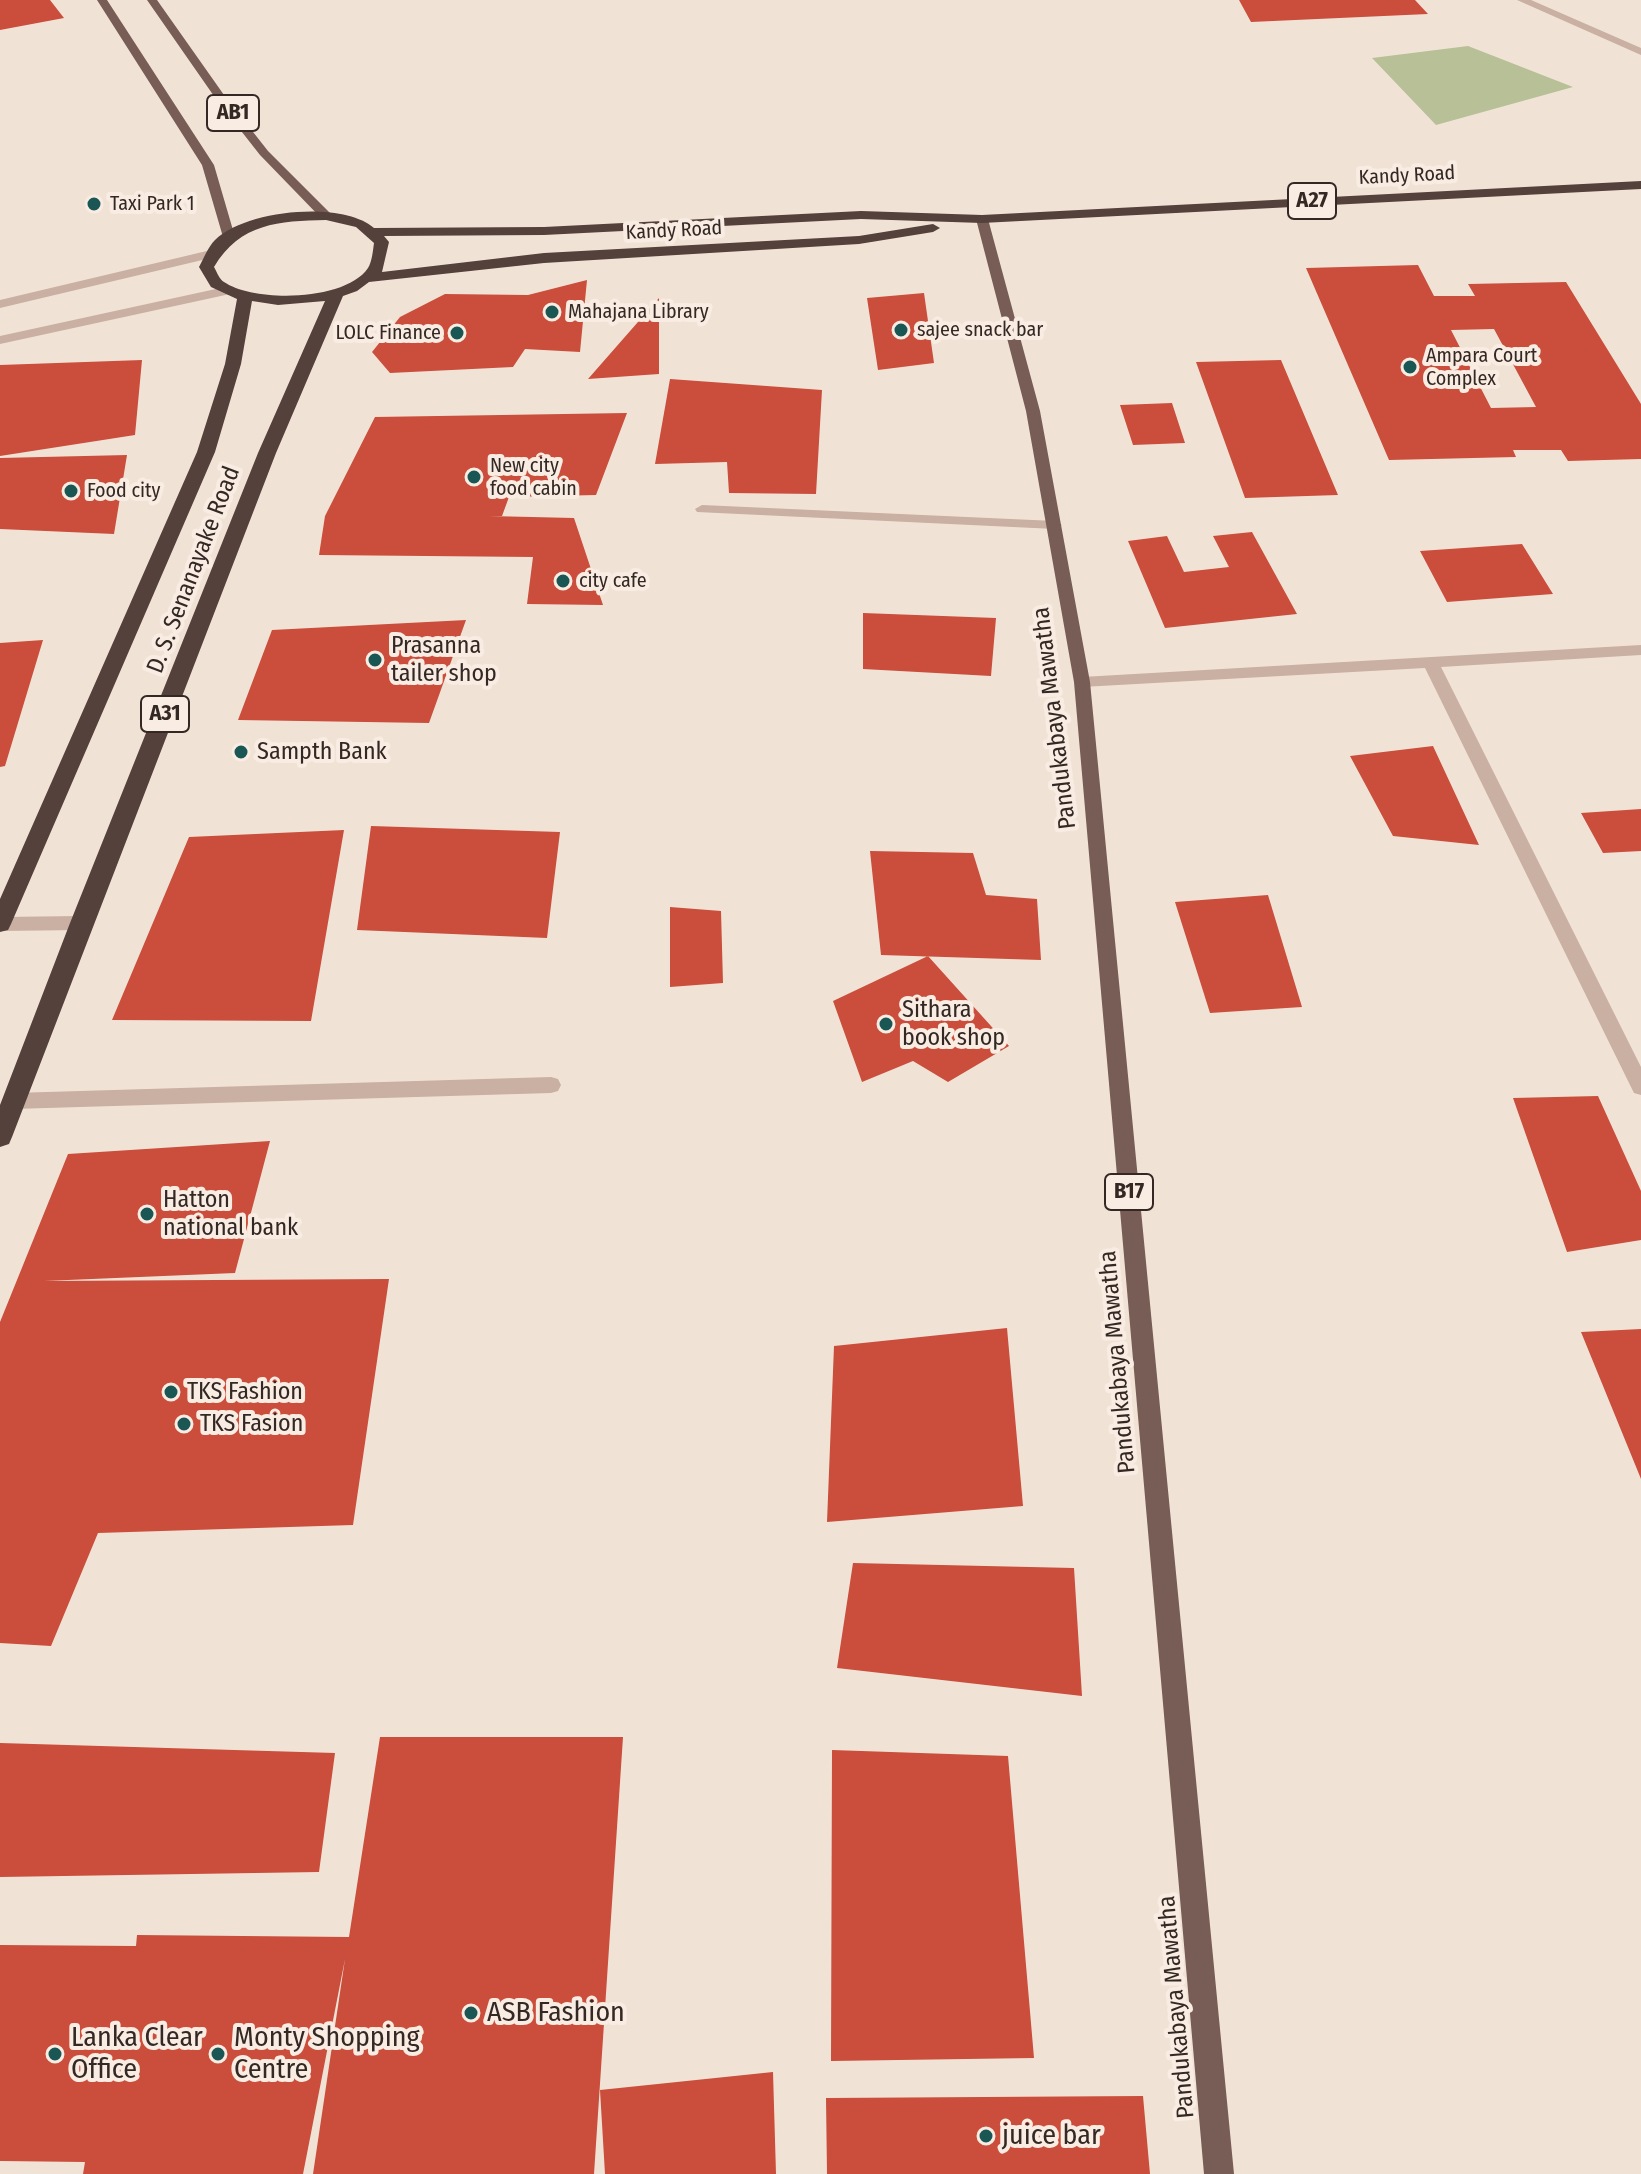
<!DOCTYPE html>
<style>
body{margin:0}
canvas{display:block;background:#f1e2d6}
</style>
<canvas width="1641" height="2174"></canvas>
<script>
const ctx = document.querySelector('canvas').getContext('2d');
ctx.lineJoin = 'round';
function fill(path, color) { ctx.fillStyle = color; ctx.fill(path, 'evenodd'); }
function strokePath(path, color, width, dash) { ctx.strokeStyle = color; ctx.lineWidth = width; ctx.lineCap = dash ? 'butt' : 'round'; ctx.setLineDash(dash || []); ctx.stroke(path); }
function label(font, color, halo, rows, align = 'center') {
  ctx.font = font + ' "Fira Sans Condensed",sans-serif'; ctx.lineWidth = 8; ctx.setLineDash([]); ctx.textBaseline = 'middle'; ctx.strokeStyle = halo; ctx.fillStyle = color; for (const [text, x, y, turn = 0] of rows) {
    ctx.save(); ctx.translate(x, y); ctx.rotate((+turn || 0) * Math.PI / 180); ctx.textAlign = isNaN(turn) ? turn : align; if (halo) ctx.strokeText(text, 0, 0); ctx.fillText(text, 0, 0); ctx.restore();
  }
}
fill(new Path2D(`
 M1468,46L1573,87L1436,125L1372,58Z`), '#b7c096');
fill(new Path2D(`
 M0,0H50L64,18L0,30Z
 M1239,0H1415L1428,14L1251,22Z
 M1418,265L1434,296H1475L1468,284L1566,282L1641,404V459L1568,461L1561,450H1513L1516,457L1389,460L1306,268ZM1494,329L1536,407L1491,408L1451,330Z
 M587,280L580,352L525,349L513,367L390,373L372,352L400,317L445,294L528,295Z
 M924,293L934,363L878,370L867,298Z
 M659,298V374L588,379Z
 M142,360L135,435L0,456V365Z
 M1281,360L1338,495L1245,498L1196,362Z
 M670,379L822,390L816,494L729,493L727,462L655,464Z
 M1172,403L1185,443L1133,445L1120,405Z
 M627,413L596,495L509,497L502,516H489L574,518L603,605L527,604L533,557L319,555L325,516L375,417Z
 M127,455L114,534L0,529V458Z
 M1252,532L1297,614L1165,628L1128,541L1167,536L1184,572L1229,567L1213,536Z
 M1522,544L1553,594L1447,602L1420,551Z
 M863,613L996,618L991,676L863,669Z
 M466,620L429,723L238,720L272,630Z
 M43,640L5,766L0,767V643Z
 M1433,746L1479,845L1393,836L1350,756Z
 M1641,809V851L1603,853L1581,813Z
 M371,826L560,832L547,938L357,930Z
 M344,830L311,1021L112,1020L189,837Z
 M870,851L973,853L986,895L1037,899L1041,960L881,955Z
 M1268,895L1302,1007L1210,1013L1175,902Z
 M670,907L721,911L723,983L670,987Z
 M928,956L1009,1046L948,1082L913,1061L862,1082L833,1001Z
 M1598,1096L1641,1191V1240L1567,1252L1513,1098Z
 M270,1141L235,1273L44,1281L389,1279L353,1525L98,1533L51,1646L0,1643V1322L68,1154Z
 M1007,1328L1023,1506L827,1522L834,1346Z
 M1641,1329V1479L1581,1332Z
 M853,1563L1074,1568L1082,1696L837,1668Z
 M380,1737H623L594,2174H313L345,1959L303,2174H83L85,2162L0,2161V1945L136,1946L137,1935L349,1937Z
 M0,1743L335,1753L319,1872L0,1877Z
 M832,1750L1008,1756L1034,2058L831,2061Z
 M773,2072L776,2174H605L600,2090Z
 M1143,2096L1150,2174H827L826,2098Z`), '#ca4e3b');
fill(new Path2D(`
 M702,505L1055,521L1062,525L1055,529L697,512L695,509Z
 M551,1077L558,1079L561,1085L558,1091L551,1093L13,1109L6,1107L3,1101L6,1095L13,1093Z`), '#c9b0a2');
fill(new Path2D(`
 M1517,0H1531L1641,48V55Z
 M211,250L217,254L215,257L0,308V300Z
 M225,287L231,291L230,294L0,344V336Z
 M1641,645V655L1441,667L1641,1067V1095L1634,1093L1631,1087L1425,668L1082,687L1074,682L1082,677Z
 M81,916L90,923L81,930L0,931V917Z`), '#c9b0a2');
fill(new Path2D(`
 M97,0H107L214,165L235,237L233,240L223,237L202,165Z
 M147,0H157L224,95L268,151L330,213V219H322L260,155L216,99Z
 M982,215L988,219L1040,411L1090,682L1234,2174H1204L1074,682L1026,411L976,219Z`), '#775d55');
fill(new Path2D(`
 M1641,181V189L982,223L861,219L544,235L384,236L389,242L382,272L544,253L859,236L933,224L940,228L933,232L859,244L544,263L369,282L357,291L343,296L276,453L12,1137L9,1144L0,1147V1105L70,923L258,453L325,301L278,305L252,301L241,364L215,452L11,924L8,930L0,932V899L197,452L225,364L237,299L211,287L199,267C204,258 208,247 215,240C245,210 342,200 374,228L544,227L861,211L982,215ZM326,220L356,227L374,243C373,250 372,262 368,268C346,301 255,303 224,282C219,279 217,272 214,267C240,223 279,221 326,220Z`), '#55413b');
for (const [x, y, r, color] of [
 [94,204,8,"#195654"],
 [552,312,8,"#195654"],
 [901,330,8,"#195654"],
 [457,333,8,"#195654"],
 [1410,367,8,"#195654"],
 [474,477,8,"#195654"],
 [71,491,8,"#195654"],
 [563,581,8,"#195654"],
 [375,660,8,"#195654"],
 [241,752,8,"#195654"],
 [886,1024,8,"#195654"],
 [147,1214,8,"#195654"],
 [171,1392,8,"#195654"],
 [184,1424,8,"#195654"],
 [471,2013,8,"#195654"],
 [55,2054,8,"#195654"],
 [218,2054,8,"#195654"],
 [986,2136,8,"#195654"]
]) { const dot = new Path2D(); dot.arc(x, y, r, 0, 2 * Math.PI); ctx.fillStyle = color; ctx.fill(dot); strokePath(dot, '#f9ece2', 3); }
label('20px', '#342825', '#f9ece2', [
 ["Kandy Road",1407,176,-3],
 ["Kandy Road",674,231,-3]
]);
label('20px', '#342825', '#f9ece2', [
 ["Taxi Park 1",110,204],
 ["Mahajana Library",568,312],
 ["sajee snack bar",917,330],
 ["LOLC Finance",441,333,"right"],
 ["Ampara Court",1426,356],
 ["Complex",1426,379],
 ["New city",490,466],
 ["food cabin",490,489],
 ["Food city",87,491],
 ["city cafe",579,581]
], 'left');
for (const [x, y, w] of [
 [233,113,52],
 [1312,201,48],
 [165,714,48],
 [1129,1192,48]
]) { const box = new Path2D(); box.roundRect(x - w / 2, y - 18, w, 36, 6); ctx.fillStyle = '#f9ece2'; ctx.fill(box); strokePath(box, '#342825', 2); }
label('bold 22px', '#342825', null, [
 ["AB1",233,113],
 ["A27",1312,201],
 ["A31",165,714],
 ["B17",1129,1192]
]);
label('24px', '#342825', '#f9ece2', [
 ["D. S. Senanayake Road",194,570,-69],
 ["Pandukabaya Mawatha",1055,718,-97],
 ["Pandukabaya Mawatha",1118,1362,-95],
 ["Pandukabaya Mawatha",1177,2007,-95]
]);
label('24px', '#342825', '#f9ece2', [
 ["Prasanna",391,646],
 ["tailer shop",391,674],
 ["Sampth Bank",257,752],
 ["Sithara",902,1010],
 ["book shop",902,1038],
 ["Hatton",163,1200],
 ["national bank",163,1228],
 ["TKS Fashion",187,1392],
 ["TKS Fasion",200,1424]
], 'left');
label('28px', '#342825', '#f9ece2', [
 ["ASB Fashion",487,2013],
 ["Lanka Clear",71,2038],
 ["Office",71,2070],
 ["Monty Shopping",234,2038],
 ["Centre",234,2070],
 ["juice bar",1002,2136]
], 'left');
</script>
